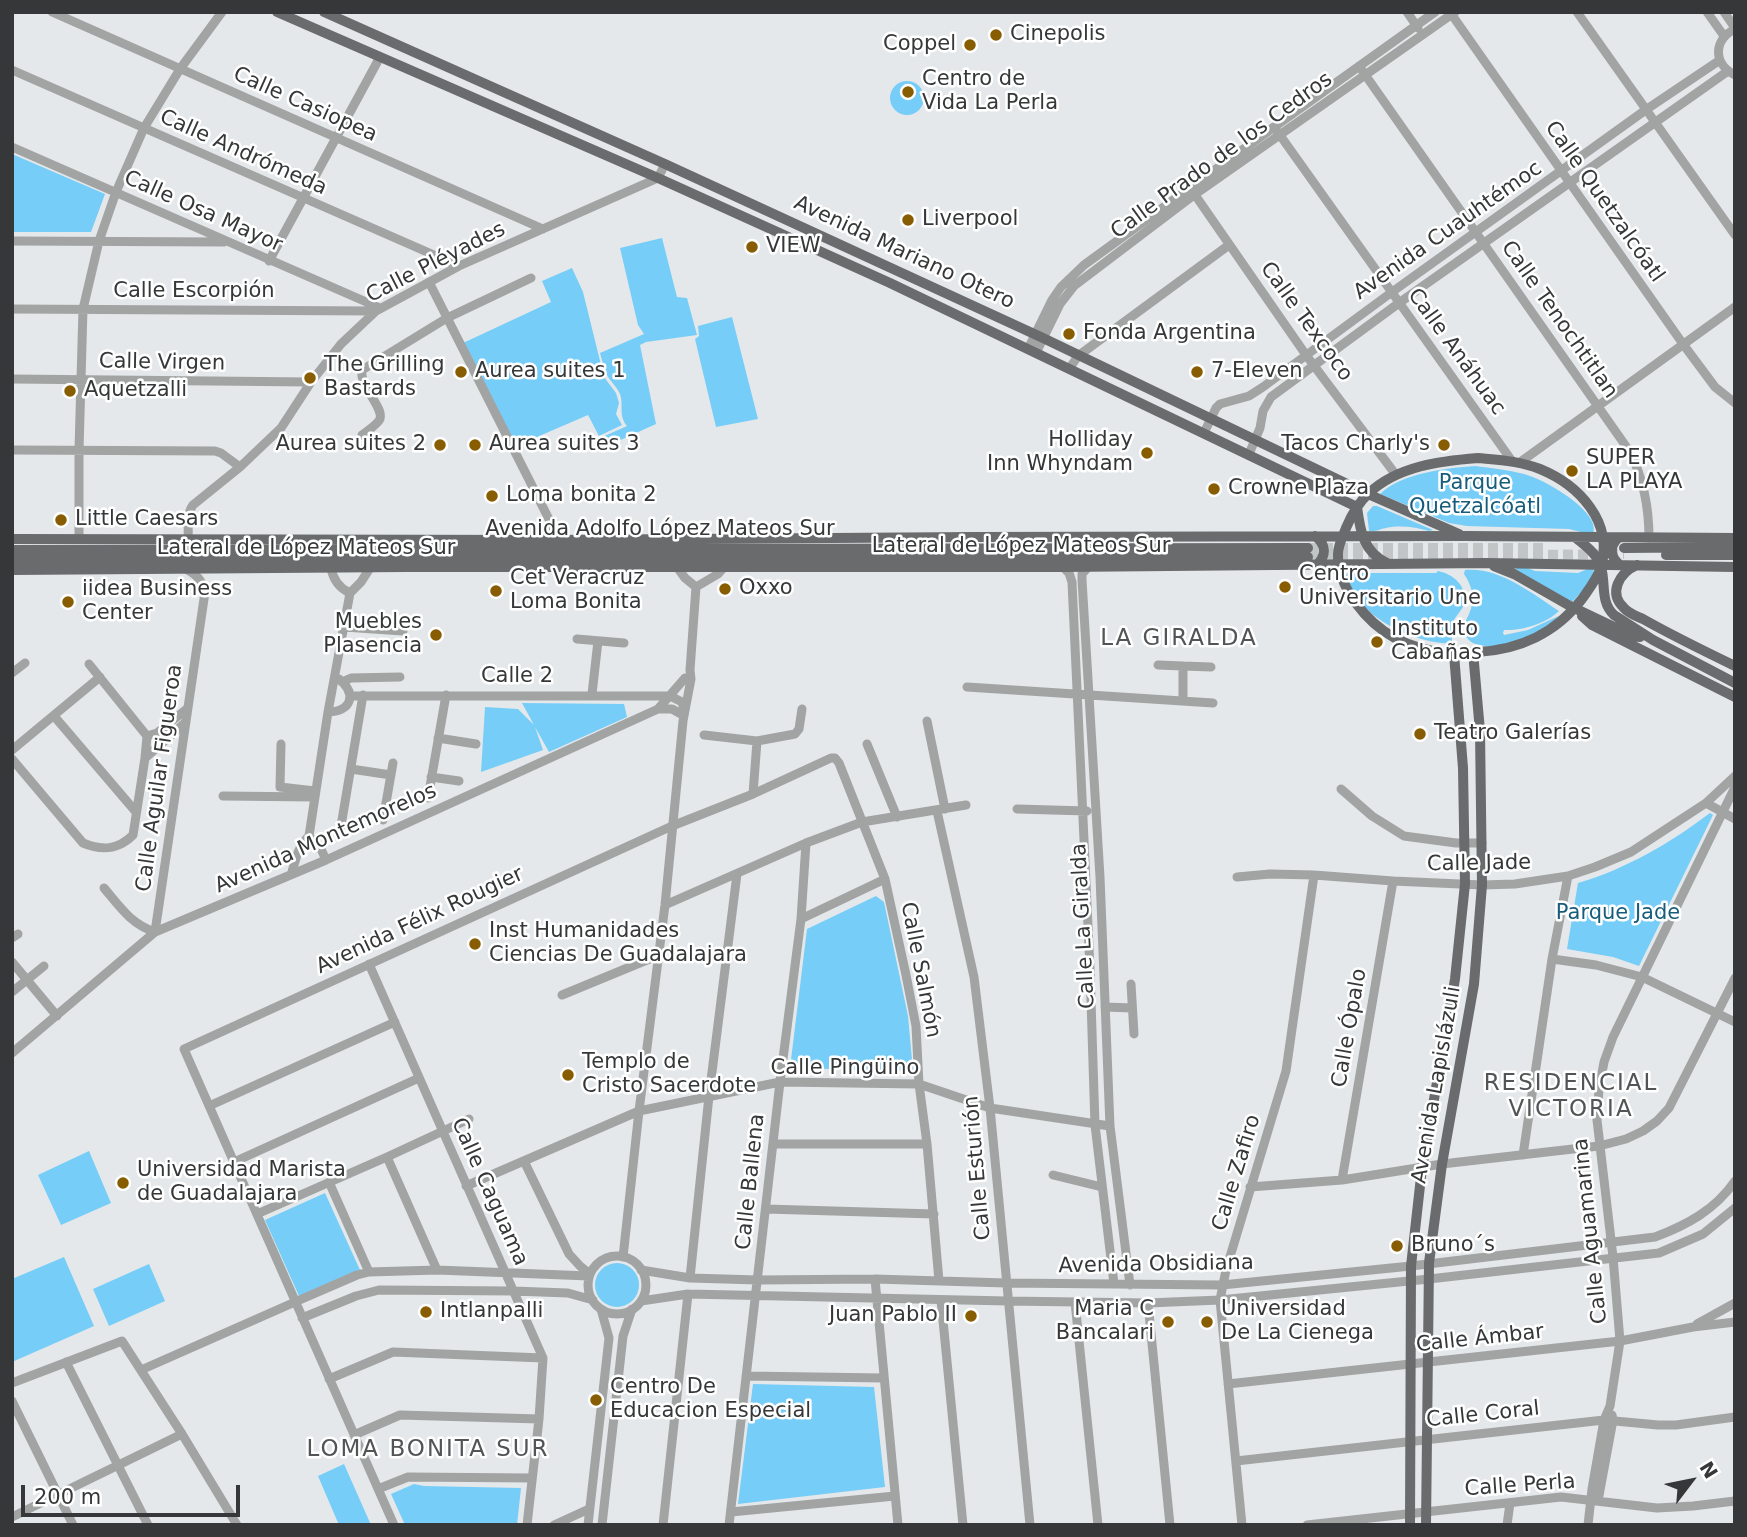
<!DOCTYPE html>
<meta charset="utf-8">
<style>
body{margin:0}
#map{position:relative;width:1747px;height:1537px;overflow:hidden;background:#e4e8ea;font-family:"DejaVu Sans",sans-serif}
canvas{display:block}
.frame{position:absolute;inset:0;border:14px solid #363738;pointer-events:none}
.north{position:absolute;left:1656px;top:1446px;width:70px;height:70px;-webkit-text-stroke:5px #fff;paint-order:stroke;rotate:58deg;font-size:19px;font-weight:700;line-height:28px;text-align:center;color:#363738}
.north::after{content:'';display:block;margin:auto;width:24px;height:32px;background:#363738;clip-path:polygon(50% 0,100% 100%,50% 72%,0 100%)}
.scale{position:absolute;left:21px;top:1485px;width:219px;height:32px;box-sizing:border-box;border:4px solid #363738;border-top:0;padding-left:9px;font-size:21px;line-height:24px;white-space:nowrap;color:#363738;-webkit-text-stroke:5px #fff;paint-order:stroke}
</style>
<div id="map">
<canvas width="1747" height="1537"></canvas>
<div class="frame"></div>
<div class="north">N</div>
<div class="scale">200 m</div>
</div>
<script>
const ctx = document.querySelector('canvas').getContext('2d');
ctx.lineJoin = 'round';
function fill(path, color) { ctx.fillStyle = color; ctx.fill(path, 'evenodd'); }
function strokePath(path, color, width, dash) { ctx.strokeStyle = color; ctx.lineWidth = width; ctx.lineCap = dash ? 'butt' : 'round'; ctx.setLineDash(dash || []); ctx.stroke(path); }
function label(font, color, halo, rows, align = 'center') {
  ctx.font = font + ' "DejaVu Sans",sans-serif'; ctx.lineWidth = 5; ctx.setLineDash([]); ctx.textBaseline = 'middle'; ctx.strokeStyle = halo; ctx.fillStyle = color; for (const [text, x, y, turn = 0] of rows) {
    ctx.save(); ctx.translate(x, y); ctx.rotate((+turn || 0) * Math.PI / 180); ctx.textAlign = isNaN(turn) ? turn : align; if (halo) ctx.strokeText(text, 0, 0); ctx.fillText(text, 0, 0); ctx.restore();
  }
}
fill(new Path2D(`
 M890 98a17 17 0 1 1 34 0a17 17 0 1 1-34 0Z
 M12,154L105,194L91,232H12Z
 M662,238L677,297L687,298L697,335L646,342L640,345L656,424L605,447L600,438L627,426C618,415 624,406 620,394C617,387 610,381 607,375C604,368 602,360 600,353L644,334L638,325L620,248Z
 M572,268L583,292L604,377L616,393L619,403L616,414L622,425L599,436L588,415L516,446L463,343L551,302L542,281Z
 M732,317L758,419L716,427L695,339L699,336L698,326Z
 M1475,466C1491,468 1508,470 1524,474C1543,479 1587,504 1593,524C1594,528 1594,531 1593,535L1569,529L1467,526L1449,523L1380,494C1402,473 1446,468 1475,466Z
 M1373,506H1377L1433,530L1429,531C1416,527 1400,525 1386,528C1379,529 1377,532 1369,531L1367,513Z
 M1525,567L1535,571L1578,573L1590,568L1594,569C1592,581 1581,593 1572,602L1516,570V568Z
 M1465,570C1500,567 1531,593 1559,611C1547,623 1522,631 1504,630L1503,633L1504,635L1528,630L1561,615C1553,622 1544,629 1535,634C1519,642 1467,659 1464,629C1464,623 1467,619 1469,614C1476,599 1472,586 1464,574Z
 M1438,571C1453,574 1468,586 1464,604C1462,611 1455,616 1452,624C1451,630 1452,636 1452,642L1451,643C1424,645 1379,625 1362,604C1354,595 1350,585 1346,574L1347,573H1436Z
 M522,703L624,704L627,717L549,752L535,727L543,750L481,772L485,707L518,709L534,725Z
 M1710,813L1713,815L1639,966L1613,957L1567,949L1578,883C1626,869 1670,843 1710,813Z
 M876,896L884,902L908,1016L913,1071L790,1068L807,929Z
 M89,1151L111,1203L61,1225L38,1175Z
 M325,1193L360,1270L344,1276L299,1296L265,1220Z
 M64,1257L94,1326L12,1362V1279Z
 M595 1285a22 22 0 1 1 44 0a22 22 0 1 1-44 0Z
 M149,1264L165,1301L109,1326L93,1289Z
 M753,1384L874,1387L885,1487L738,1504Z
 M344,1464L371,1525H339L318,1476Z
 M414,1484L424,1486L521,1488L517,1525H405L391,1494Z`), '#76cdf8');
strokePath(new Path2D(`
 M1308,548H1544
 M1308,557L1624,554`), '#c1c5c6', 10, [10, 5]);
strokePath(new Path2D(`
 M52,12L543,229
 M1407,12L1418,28
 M1577,12L1735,235
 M1707,12L1724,36
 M1724,12L1735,28
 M1452,15L1683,344L1715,387L1735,403
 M1735,29C1713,40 1713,64 1735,75
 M1359,66L1630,452C1644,480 1649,507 1649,538
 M12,70L459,266
 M1277,131L1512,461
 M12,147L380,308
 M1193,192L1306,355L1396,475
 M12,241L224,242
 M269,261L380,57
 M429,282L559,539
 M12,309L376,311
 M1028,349L1052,300L1061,287L1084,265L1274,127L1435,12
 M1036,353L1060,304L1074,286L1194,195L1455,12
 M1069,369L1078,356L1229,245
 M12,379L311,382
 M1204,433L1216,408L1220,404L1249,396L1263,387L1392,292L1647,109L1720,60
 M362,435C367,431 377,425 380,419C384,407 359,386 362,370L447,318L531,278
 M12,450L215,451L221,453L240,467
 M1249,454L1260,428L1263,411L1271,397L1399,303L1728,71
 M1519,463L1735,307
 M79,539V450L83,309L99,241L116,192L144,128L180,69L222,12
 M188,539C189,528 186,514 193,505L240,467L281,428L311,382L341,344L376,311L459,266L658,178L665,164
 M677,567L685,578L696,587
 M1063,567L1069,573L1072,582L1090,969L1095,1125L1114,1284
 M1088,567L1082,574V580L1100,877L1110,1126L1130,1285
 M331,568C333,579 339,588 350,593
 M696,587L718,574L724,567
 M344,627L403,631
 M577,639L624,643
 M1158,665L1183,666V701
 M1183,666L1211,667
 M12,673L25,663
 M342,682L351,678L400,677
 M967,687L1213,703
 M592,694L598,641
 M351,696H670L682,702L684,710
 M658,709L685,678
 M328,712C352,711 357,694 339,679
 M54,716L136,812
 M927,721L945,809
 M704,735L757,741L795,734L799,729L802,709
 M147,736L157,733L188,708
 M438,738L476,744
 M281,744L280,787L315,791
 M867,744L897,817
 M12,750L100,677
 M145,758L186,722
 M12,759L83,843C102,851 118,850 133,835L145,758L147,736L89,664
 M351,769L391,775
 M431,777L459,781
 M1341,789L1372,816L1404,836L1456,843H1482
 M753,794L757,741
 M223,796L314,797
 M428,798L446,695
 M1706,803L1735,819
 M1017,809L1087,811
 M937,811L974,977L990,1108L1030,1525
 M383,820L393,763
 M340,832L363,695
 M309,836L321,849L326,860
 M292,872C296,858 298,847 309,836L328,712L350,593L361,582L370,568
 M1237,877L1270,874L1314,875L1393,881L1482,885L1515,884L1568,876L1595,867L1631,852L1706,803L1735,776
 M104,888C120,907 131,924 155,932L205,592C202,580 197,575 186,569
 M665,905L806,843L862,822L966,805
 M801,919L885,879
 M12,938L18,934
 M1552,959L1596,965L1642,977L1735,1022
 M12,962L57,1016
 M369,964L543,1358L539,1419L527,1525
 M1131,984L1134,1034
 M12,992L44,966
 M562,995L659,955
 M1105,1007L1132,1008
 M12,1053L155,932L326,860L658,709H672L681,714
 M209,1106L395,1022
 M773,1144H927
 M1523,1155L1552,959L1568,876
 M387,1157L437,1270
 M524,1161L569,1254L580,1266L590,1274
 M234,1162L419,1078
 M1053,1175L1102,1187
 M1342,1180L1393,881
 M329,1182L369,1272
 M466,1186L639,1111L780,1082L919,1084L990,1108L1110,1126
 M1250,1187L1342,1180L1442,1164L1599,1146L1626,1139L1643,1131L1657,1121L1669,1108L1735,978
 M766,1209L934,1214
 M257,1214L387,1157L469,1119
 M588 1285a29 29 0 1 1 58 0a29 29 0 1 1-58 0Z
 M623,1257L639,1111L665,905L683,721L691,679L690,670L696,587
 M641,1270L690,1278L758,1280L875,1279L1006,1283L1222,1285L1411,1266L1655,1237C1687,1225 1715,1210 1735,1181
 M690,1278L709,1096L737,874
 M875,1279L898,1525
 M941,1300L963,1525
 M641,1301L688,1294L1008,1301L1148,1303L1220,1300L1429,1279L1659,1253L1703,1234L1735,1208
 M1075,1302L1098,1525
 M1148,1303L1170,1525
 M302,1318L356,1296L379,1290L513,1291L568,1293L593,1300
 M1697,1324L1735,1303
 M66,1362L148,1525
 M141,1370L295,1302L357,1275L369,1272L437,1270L589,1276
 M746,1376L883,1378
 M329,1379L393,1352L543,1358
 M12,1383L122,1341L182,1434L237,1525
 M1228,1384L1620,1341L1693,1327L1735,1322
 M12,1401L73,1525
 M354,1435L400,1415L539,1419
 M1236,1461L1604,1420L1658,1425H1676L1735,1417
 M378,1489L408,1477L532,1478
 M1598,1501L1613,1420L1612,1415
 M731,1512L895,1496
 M12,1517L182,1434
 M394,1525L184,1049L672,826L753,794L831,758H835L839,763L885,879L906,975L916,1026L919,1084L927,1144L939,1281
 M554,1525L589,1509
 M588,1525L609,1338L601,1309
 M602,1525L623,1336L632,1309
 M663,1525L688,1294
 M729,1525L780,1082L801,919L806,843
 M1242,1525L1220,1300L1226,1270L1286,1071L1314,875
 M1307,1525L1561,1497L1657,1508L1693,1506L1735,1501
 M1507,1525L1510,1503
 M1588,1525L1592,1489L1604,1420L1610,1406L1620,1341L1613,1257L1597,1120L1599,1089L1604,1062L1613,1037L1735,787`), '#a2a4a4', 9);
strokePath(new Path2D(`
 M277,12L658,178L890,283L1357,507C1360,530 1363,552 1387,563
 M324,12L665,164L1043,338L1368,494L1459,534
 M1478,458C1499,460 1520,461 1540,469C1579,485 1614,522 1601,567C1597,579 1589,589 1582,599C1556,633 1519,650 1477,652C1467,652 1456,655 1445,653C1429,651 1410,646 1395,638C1367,623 1337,587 1338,554C1338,545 1343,536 1346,528C1351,516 1359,502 1369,493C1398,466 1440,461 1478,458Z
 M1315,536C1327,545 1326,556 1317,565
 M1576,538C1585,545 1598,555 1601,567C1606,584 1600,602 1614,615L1653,640L1735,683
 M1618,538C1609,547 1610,557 1620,565
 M12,539L548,540L974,537L1465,536L1735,538
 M1624,548L1735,547
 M12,550L1308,548
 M1666,555H1735
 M12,560L1308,557
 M1637,565C1619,573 1608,593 1624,608C1629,614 1637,616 1643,619C1673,636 1704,651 1735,666
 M1494,566L1514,574L1570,606L1633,636L1640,637
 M12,570L406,567H1063L1486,563L1735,567
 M1582,616L1592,625L1735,697
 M1410,1525L1411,1266L1422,1168L1455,979L1465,884L1463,768L1454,654
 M1426,1525L1429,1263L1442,1164L1474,984L1482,885L1480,731L1473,652`), '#696b6d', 10);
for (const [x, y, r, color] of [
 [996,35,7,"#885c00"],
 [970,45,7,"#885c00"],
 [908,92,7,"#885c00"],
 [908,220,7,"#885c00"],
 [752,247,7,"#885c00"],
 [1069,334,7,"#885c00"],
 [461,372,7,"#885c00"],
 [1197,372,7,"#885c00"],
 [310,378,7,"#885c00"],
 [70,391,7,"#885c00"],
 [440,445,7,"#885c00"],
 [475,445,7,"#885c00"],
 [1444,445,7,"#885c00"],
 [1147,453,7,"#885c00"],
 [1572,471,7,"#885c00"],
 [1214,489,7,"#885c00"],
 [492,496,7,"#885c00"],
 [61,520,7,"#885c00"],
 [1285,587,7,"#885c00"],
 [725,589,7,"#885c00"],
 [496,591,7,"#885c00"],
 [68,602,7,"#885c00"],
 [436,635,7,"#885c00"],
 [1377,642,7,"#885c00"],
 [1420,734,7,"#885c00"],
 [475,944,7,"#885c00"],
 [568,1075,7,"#885c00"],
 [123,1183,7,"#885c00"],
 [1397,1246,7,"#885c00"],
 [426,1312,7,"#885c00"],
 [971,1316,7,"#885c00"],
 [1168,1322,7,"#885c00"],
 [1207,1322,7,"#885c00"],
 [596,1400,7,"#885c00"]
]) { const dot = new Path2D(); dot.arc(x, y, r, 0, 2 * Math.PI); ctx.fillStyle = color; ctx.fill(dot); strokePath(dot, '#fff', 2.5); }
label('21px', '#363738', '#fff', [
 ["Cinepolis",1010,35],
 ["Coppel",956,45,"right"],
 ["Centro de",922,80],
 ["Vida La Perla",922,104],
 ["Liverpool",922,220],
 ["VIEW",766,247],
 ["Fonda Argentina",1083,334],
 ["The Grilling",324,366],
 ["Bastards",324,390],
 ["Aurea suites 1",475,372],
 ["7-Eleven",1211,372],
 ["Aquetzalli",84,391],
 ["Holliday",1133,441,"right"],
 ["Inn Whyndam",1133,465,"right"],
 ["Aurea suites 2",426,445,"right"],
 ["Aurea suites 3",489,445],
 ["Tacos Charly's",1430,445,"right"],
 ["SUPER",1586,459],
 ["LA PLAYA",1586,483],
 ["Crowne Plaza",1228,489],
 ["Loma bonita 2",506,496],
 ["Little Caesars",75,520],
 ["Centro",1299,575],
 ["Universitario Une",1299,599],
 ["Cet Veracruz",510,579],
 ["Loma Bonita",510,603],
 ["Oxxo",739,589],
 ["iidea Business",82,590],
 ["Center",82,614],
 ["Muebles",422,623,"right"],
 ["Plasencia",422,647,"right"],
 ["Instituto",1391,630],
 ["Cabañas",1391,654],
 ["Teatro Galerías",1434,734],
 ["Inst Humanidades",489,932],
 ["Ciencias De Guadalajara",489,956],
 ["Templo de",582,1063],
 ["Cristo Sacerdote",582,1087],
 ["Universidad Marista",137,1171],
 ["de Guadalajara",137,1195],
 ["Bruno´s",1411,1246],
 ["Maria C",1154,1310,"right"],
 ["Bancalari",1154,1334,"right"],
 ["Universidad",1221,1310],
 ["De La Cienega",1221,1334],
 ["Intlanpalli",440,1312],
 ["Juan Pablo II",957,1316,"right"],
 ["Centro De",610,1388],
 ["Educacion Especial",610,1412]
], 'left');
label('21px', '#363738', '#fff', [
 ["Calle Casiopea",305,105,24],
 ["Calle Andrómeda",243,153,24],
 ["Calle Prado de los Cedros",1222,156,-36],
 ["Calle Quetzalcóatl",1604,202,55],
 ["Calle Osa Mayor",203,212,24],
 ["Avenida Cuauhtémoc",1448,231,-35],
 ["Avenida Mariano Otero",904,253,25],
 ["Calle Pléyades",436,263,-27],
 ["Calle Escorpión",194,292],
 ["Calle Tenochtitlan",1559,320,55],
 ["Calle Texcoco",1306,322,54],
 ["Calle Anáhuac",1456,352,54],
 ["Calle Virgen",162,363,1],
 ["Avenida Adolfo López Mateos Sur",660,530],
 ["Lateral de López Mateos Sur",1021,547],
 ["Lateral de López Mateos Sur",306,549],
 ["Calle 2",517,677],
 ["Calle Aguilar Figueroa",160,778,-82],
 ["Avenida Montemorelos",326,839,-24],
 ["Calle Jade",1479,864,-1],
 ["Avenida Félix Rougier",420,921,-25],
 ["Calle La Giralda",1084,926,-93],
 ["Calle Salmón",920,970,79],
 ["Calle Ópalo",1350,1028,-80],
 ["Calle Pingüino",845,1069],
 ["Avenida Lapislázuli",1437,1085,-80],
 ["Calle Esturión",978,1168,-95],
 ["Calle Zafiro",1237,1173,-73],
 ["Calle Ballena",751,1182,-84],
 ["Calle Caguama",489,1192,66],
 ["Calle Aguamarina",1591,1231,-96],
 ["Avenida Obsidiana",1156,1265,-1],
 ["Calle Ámbar",1480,1339,-6],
 ["Calle Coral",1483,1415,-6],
 ["Calle Perla",1520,1486,-4]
]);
label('21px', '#175d7b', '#fff', [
 ["Parque",1475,484],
 ["Quetzalcóatl",1475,508],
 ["Parque Jade",1618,914]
]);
ctx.letterSpacing = '2px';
label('23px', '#515556', '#fff', [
 ["LA GIRALDA",1179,639],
 ["RESIDENCIAL",1571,1084],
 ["VICTORIA",1571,1110],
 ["LOMA BONITA SUR",428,1450]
]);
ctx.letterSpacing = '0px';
</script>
